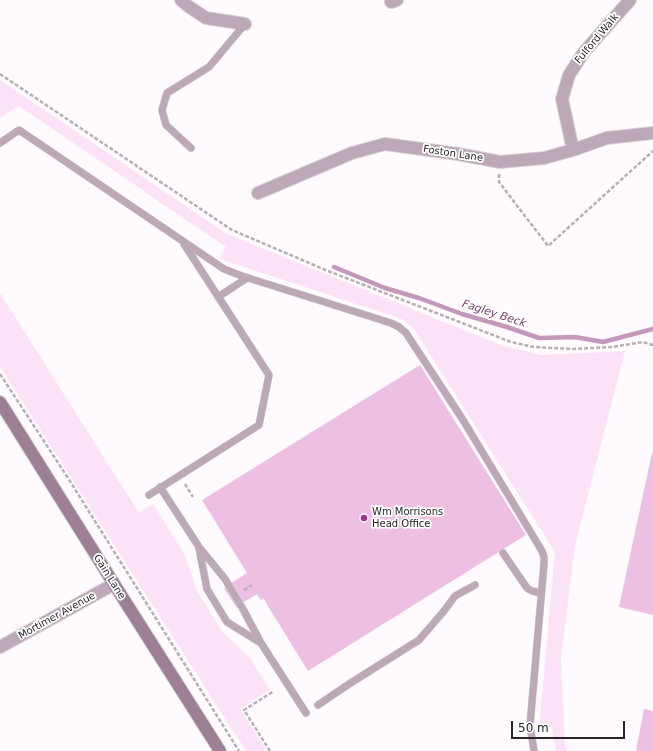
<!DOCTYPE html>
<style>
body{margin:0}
#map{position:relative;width:653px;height:751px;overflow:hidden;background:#fffafd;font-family:"DejaVu Sans",sans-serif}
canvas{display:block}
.scale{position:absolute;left:511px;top:721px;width:114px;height:18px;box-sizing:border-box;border:2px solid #282627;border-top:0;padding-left:5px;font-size:12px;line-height:14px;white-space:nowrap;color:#282627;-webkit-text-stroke:3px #fff;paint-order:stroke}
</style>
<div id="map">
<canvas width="653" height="751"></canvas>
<div class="scale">50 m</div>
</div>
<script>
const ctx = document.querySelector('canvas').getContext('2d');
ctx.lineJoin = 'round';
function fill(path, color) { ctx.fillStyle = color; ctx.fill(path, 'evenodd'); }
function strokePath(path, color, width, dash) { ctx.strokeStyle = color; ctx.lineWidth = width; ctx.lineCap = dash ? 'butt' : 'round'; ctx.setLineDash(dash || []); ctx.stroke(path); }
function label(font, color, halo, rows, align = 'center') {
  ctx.font = font + ' "DejaVu Sans",sans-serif'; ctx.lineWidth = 3.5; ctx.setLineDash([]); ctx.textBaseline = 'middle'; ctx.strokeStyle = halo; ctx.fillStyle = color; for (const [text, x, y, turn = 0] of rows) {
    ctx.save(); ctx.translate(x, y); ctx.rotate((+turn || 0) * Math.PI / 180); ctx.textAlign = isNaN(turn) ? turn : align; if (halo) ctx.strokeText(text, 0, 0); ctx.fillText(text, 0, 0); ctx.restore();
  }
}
fill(new Path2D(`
 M0,80L227,234L501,345L541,355L625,351L575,546L561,659L565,745L567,751H556L552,727L540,728V718L555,552L414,329L403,320L396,317L223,260L220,257L226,247L19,106L0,118Z
 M0,293L139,513L153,504L185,555L197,591L222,631L250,658L270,690L240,709L267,751H246L0,367Z`), '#fce2f6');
strokePath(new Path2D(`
 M334,267L385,288L419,298L462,314L507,327L539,338L575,337L603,342L653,329`), '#c498ba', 4.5);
fill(new Path2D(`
 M420,365L526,535L308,671L263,598L261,600L257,594L236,607L224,588L247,573L202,500Z
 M652,453L653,454V615L619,607Z
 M644,709L653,711V751H636Z`), '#edbfe2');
const lane = new Path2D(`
 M0,143L19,130L224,269L242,276L391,323L399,327L406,333L463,420L542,551L544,557V564L530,725L534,751
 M191,148L166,125L162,110L167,93L209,67L245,24
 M218,297L247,278
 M160,487L199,547L225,579L244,611L261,643L306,713
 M149,495L259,425L269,375L184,244
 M199,548L207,589L227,622L261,643
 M503,553L527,588L532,591L541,593
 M318,705L349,684L419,640L444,611L455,596L475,585`);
const street = new Path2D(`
 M181,0L188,6L206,18L245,24
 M391,2L397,0
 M573,150L562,99L569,75L584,52L630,0
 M258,193L352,153L385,144L458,154L500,162L544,158L573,150L607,138L653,133
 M0,647L114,584`);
const secondary = new Path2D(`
 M0,402L114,584L220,751`);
strokePath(lane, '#d8d4d6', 8);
strokePath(street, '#d8d4d6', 14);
strokePath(secondary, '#d8d4d6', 14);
strokePath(new Path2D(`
 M0,74L232,230L328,271L511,342L534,347L573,349L612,347L643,342L653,345
 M499,174V182L548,246L653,151
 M0,374L68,478L239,751
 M185,484L193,497
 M244,590L252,585
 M270,751L244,710L274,691`), '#b5b1b3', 2.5, [4, 2]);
strokePath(lane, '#bca8b7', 7);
strokePath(street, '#bca8b7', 12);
strokePath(secondary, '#9d8096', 12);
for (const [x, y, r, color] of [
 [364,518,4,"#a23391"]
]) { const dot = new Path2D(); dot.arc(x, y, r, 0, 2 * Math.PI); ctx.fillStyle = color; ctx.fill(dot); strokePath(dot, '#fff', 1.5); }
label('10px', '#282627', '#fff', [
 ["Fulford Walk",597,39,-50],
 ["Foston Lane",453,154,9],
 ["Gain Lane",109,577,58],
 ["Mortimer Avenue",57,616,-29]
]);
label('10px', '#282627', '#fff', [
 ["Wm Morrisons",372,512],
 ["Head Office",372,524]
], 'left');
label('italic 11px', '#773f6c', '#fff', [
 ["Fagley Beck",494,314,18]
]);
</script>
